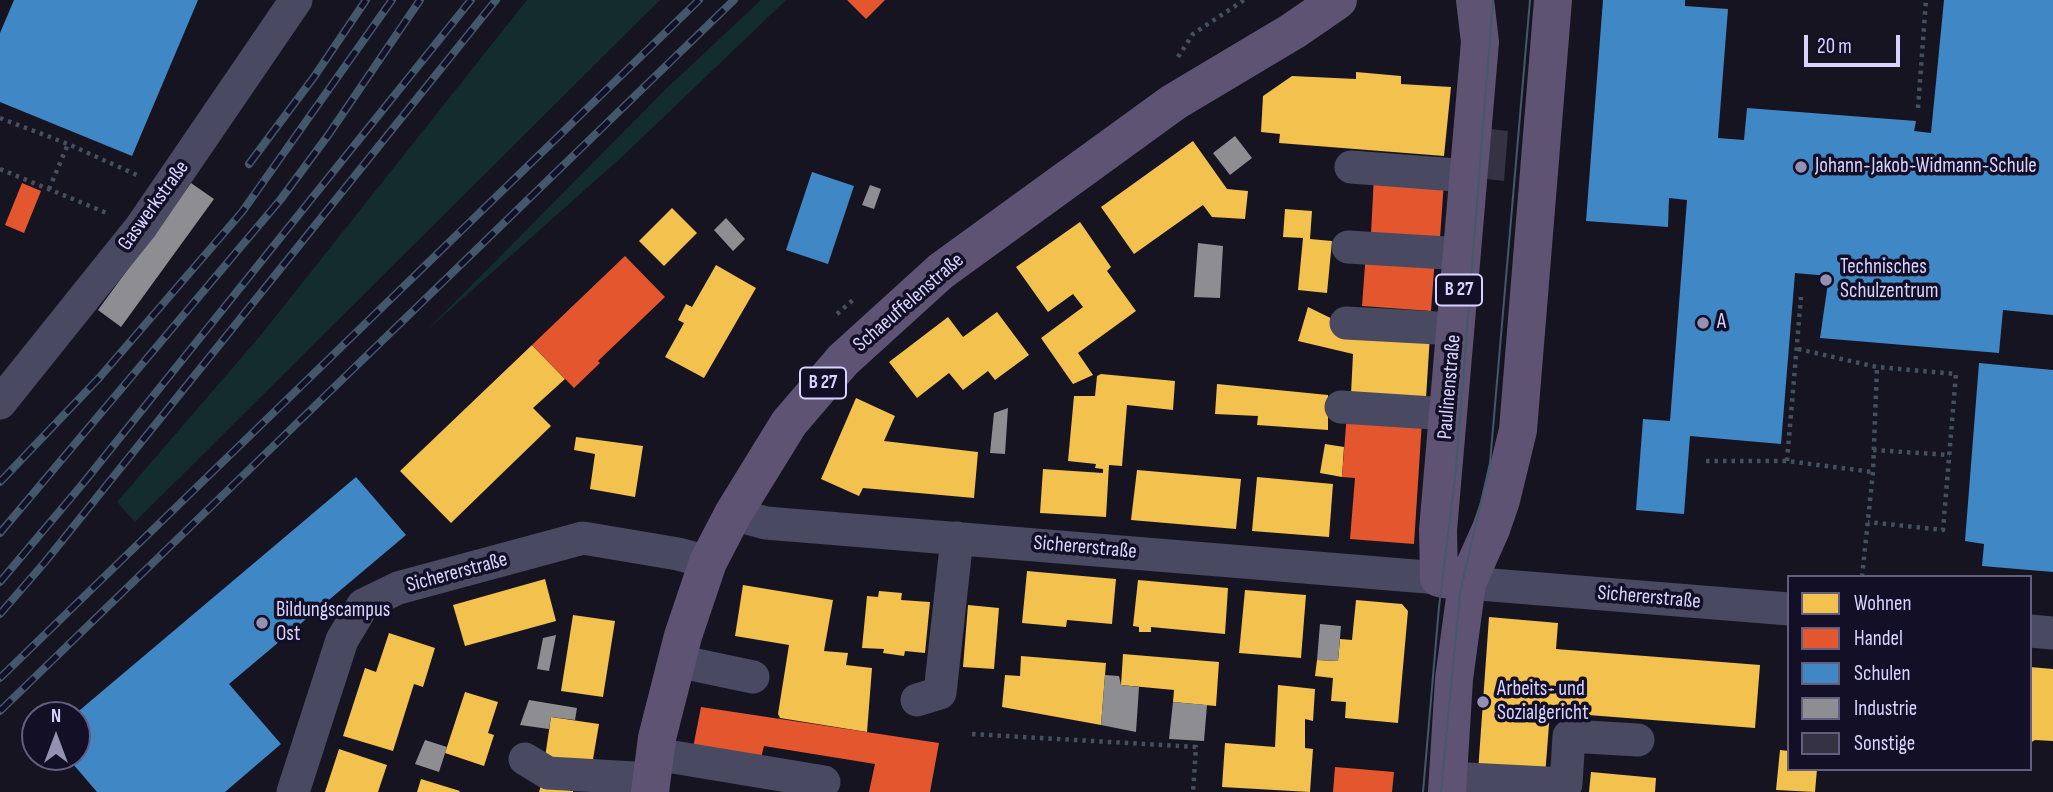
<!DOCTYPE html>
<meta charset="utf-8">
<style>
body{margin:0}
#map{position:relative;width:2053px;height:792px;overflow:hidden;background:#161421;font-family:"Sofia Sans Condensed",sans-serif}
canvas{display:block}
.legend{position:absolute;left:1787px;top:575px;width:245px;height:196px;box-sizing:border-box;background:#130f26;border:2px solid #625e7d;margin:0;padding:9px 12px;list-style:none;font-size:21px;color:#d9d4ff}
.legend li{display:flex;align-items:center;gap:14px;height:35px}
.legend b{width:35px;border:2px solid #625e7d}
.north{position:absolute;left:21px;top:701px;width:70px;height:70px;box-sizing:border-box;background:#130f26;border:2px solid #625e7d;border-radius:50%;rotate:0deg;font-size:19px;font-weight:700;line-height:28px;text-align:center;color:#d9d4ff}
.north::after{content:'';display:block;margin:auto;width:24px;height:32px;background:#9591b1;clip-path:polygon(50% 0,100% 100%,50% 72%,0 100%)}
.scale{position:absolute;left:1804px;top:35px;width:96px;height:32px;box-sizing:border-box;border:4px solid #d9d4ff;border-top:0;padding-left:9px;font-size:21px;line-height:24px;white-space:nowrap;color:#d9d4ff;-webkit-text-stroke:5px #130f26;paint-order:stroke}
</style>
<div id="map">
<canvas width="2053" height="792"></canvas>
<ul class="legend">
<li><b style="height:19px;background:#f2c14e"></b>Wohnen</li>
<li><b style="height:19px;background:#e4572e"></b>Handel</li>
<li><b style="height:19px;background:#3f88c5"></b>Schulen</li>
<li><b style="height:19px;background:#8d8d92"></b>Industrie</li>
<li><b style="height:19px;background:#343243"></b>Sonstige</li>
</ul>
<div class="north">N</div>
<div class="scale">20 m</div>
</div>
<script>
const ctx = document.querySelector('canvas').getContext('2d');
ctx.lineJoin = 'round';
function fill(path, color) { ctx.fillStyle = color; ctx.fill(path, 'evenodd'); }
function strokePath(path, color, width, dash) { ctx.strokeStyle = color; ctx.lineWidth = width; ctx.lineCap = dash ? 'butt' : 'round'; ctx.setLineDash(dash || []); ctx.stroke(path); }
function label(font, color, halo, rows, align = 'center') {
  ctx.font = font + ' "Sofia Sans Condensed",sans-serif'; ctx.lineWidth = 7; ctx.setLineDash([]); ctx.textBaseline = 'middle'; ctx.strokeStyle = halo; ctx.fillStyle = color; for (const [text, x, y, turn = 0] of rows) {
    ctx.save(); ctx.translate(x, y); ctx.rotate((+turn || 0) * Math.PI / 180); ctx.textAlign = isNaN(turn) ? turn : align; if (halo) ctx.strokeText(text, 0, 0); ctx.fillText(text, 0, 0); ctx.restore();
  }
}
fill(new Path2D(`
 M527,0H660L135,522L117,502L260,336Z
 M761,0H786L624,155L425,332L668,87Z`), '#132c2d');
fill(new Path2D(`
 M1356,72L1401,76V84L1451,87L1444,156L1279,143L1280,134L1261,132L1263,96L1292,76L1356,79Z
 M1193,141L1227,189L1248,191L1245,219L1212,217L1203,205L1134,254L1101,207Z
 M672,208L697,233L664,266L639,241Z
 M1285,209L1312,211L1310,239L1332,241L1327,293L1298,290L1303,238L1283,237Z
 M1080,222L1111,267L1107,271L1136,311L1078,353L1093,375L1073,384L1041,338L1083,307L1073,294L1048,312L1016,267Z
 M716,265L756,288L704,378L665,357L684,323L678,320L686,304L692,307Z
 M1308,307L1355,330L1430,335L1426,398L1351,394L1353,354L1298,341Z
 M997,312L1029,355L995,380L988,371L963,390L949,373L917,398L889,362L948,317L963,337Z
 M532,345L565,379L533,408L551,426L451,523L400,471Z
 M1101,374L1175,381L1173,410L1127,405L1122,466L1109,465L1106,517L1040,513L1043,469L1103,473V469L1095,468L1096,464L1068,461L1074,396H1095L1097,376Z
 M1217,384L1328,395V430L1257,425L1258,416L1215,414Z
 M856,398L895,416L884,441L978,452L974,498L863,488L859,496L821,479Z
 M576,437L643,446L635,497L590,489L595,454L574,450Z
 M1325,444L1344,447L1342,477L1320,473Z
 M1137,470L1241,479L1236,529L1131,520Z
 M1257,477L1333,484L1329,537L1252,531Z
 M1027,571L1116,579L1112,624L1067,620L1066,627L1022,623Z
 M545,579L556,621L465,646L453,605Z
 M1138,580L1228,588L1225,634L1151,627V632H1139V627L1133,626Z
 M743,585L833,600L824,651L848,653L846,665L872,668L867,732L780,718L778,714L789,645L735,636Z
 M1245,590L1306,595L1301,658L1239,653Z
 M879,591L902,593L901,600L930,602L925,653L905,651L904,656L883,653L884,649L862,648L867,596L878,597Z
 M1356,600L1402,604L1408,611L1398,723L1345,718L1346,702L1331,701L1333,678L1315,676L1317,660L1338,661L1340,639L1352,640Z
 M968,605L999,608L994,669L963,667Z
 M573,615L615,621L603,697L561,691Z
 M1489,617L1558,623L1556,649L1760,665L1755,728L1550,712L1545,776L1478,772Z
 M389,633L435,648L423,687L414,684L393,751L343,736L365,668L376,672Z
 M1123,654L1219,662L1216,706L1173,702L1174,690L1121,685Z
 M1021,656L1106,663L1101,725L1002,707L1005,675L1020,676Z
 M2030,667L2053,669V741L2035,740L2030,743Z
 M1278,685L1315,689L1313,721L1305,719V748L1313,749L1310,792L1222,787L1225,743L1275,747Z
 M465,692L498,702L488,733L494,735L484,766L445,753Z
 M551,717L599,724L591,771L544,764Z
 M339,749L387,765L378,792H325Z
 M1780,750L1789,751V769H1817L1815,792L1776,790Z
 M1591,772L1656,778L1655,792H1589Z
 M421,779L460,791L459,792H417Z
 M541,785L573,791V792H539Z`), '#f2c14e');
fill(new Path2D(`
 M847,0H885L866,19Z
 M1374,176L1444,181L1440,238L1371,233Z
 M22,183L41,191L24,233L5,225Z
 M1366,252L1435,257L1431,311L1362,306Z
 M625,256L665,297L598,361L600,363L574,388L532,345Z
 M1347,413L1422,421L1414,544L1350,539L1355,478L1342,477Z
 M701,707L939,743L930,792H869L875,764L764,746L759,766L691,758Z
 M1335,767L1394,772L1392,792H1333Z`), '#e4572e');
fill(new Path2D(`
 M14,0H198L132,156L0,102V33Z
 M1603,0H1685V6L1728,9L1718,138L1744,140L1747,108L1916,121L1914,131L1931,133L1944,0H2053V315L2003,310L1999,353L1820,338L1829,276L1795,273L1781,444L1690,436L1684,514L1636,510L1643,419L1670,421L1687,200L1669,198L1668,227L1586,221Z
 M812,172L854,186L828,264L786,250Z
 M1979,363L2053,370V572L1982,566L1984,544L1965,541Z
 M356,477L406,535L229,684L281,744L225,792H97L67,757H77V715H74Z`), '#3f88c5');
fill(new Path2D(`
 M1235,136L1252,158L1230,175L1213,153Z
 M191,183L214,199L121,327L98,310Z
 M870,185L881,189L874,209L862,205Z
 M726,218L745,239L733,251L714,230Z
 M1198,243L1223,246L1220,298L1194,297Z
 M1008,408L1005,454L990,453L994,413Z
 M1320,624L1341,626L1338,661L1317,660Z
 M556,635L549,671L537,669L543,638Z
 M1105,675L1119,676L1121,685L1139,687L1136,732L1101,725Z
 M529,700L577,708L575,720L551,717L549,729L520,725Z
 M1173,702L1207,705L1204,741L1169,739Z
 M425,740L447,747L439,772L415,764Z`), '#8d8d92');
fill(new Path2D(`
 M1491,129L1508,131L1504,181L1487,179Z`), '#343243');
strokePath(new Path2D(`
 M1178,57L1193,34L1244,0
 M1918,108L1926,0
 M0,118L68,144L139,176
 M0,169L109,214
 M49,189L68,144
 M837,314L854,299
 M1798,349L1877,367L1956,374L1943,530L1868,522
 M1873,450L1950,455
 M1706,461H1787L1873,472
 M1787,461L1801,297
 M1862,577L1873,472L1877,367
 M972,734L1196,747L1193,792`), '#44505f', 4.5, [3.5, 5]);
strokePath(new Path2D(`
 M1351,167L1469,176
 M1348,247L1463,254
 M1346,323L1456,329
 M0,403L141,227L296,0
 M1341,407L1448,414
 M733,514L766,523L1439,578
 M1467,583L1789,609
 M2030,631L2053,633
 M677,661L753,677
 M917,700L940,693L957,538
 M655,754L824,782
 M525,759L548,773L651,779
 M1448,778L1566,784L1569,736L1638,740
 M293,792L342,640L363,605L398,588L583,538L678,554L708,562`), '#4a4962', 33);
strokePath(new Path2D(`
 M1467,583L1439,578L1438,530L1480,42L1475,0
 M650,792L657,738L683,636L708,562L733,514L789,423L843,360L941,271L1174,102L1293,31L1338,0
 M1447,792L1454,679L1467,583L1491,529L1501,500L1518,430L1553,0`), '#5e5373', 38);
strokePath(new Path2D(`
 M1423,792L1439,607L1456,469L1493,0
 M1441,792L1460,593L1490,463L1530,0`), '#43596b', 2);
const rail = new Path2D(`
 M249,164L314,77L366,0
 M0,482L99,378L242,212L392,0
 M0,533L281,199L329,134L420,0
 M0,582L85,481L471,0
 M0,614L45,562L496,0
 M0,678L699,0
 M0,711L734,0`);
strokePath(rail, '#43596b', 8);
strokePath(rail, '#130f26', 5, [16]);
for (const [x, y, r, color] of [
 [1801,167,7,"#9591b1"],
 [1826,280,7,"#9591b1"],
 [1703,323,7,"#9591b1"],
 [262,623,7,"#9591b1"],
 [1483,702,7,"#9591b1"]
]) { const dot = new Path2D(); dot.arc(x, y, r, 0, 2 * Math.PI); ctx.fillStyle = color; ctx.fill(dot); strokePath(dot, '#130f26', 2.5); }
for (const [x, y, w] of [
 [1459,290,46],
 [823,383,46]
]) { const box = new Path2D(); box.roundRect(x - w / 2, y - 15.5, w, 31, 5); ctx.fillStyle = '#130f26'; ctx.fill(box); strokePath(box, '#d9d4ff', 2); }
label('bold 19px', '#d9d4ff', null, [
 ["B 27",1459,290],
 ["B 27",823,383]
]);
label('21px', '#d9d4ff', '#130f26', [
 ["Johann-Jakob-Widmann-Schule",1815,167],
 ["Technisches",1840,268],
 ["Schulzentrum",1840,292],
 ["A",1717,323],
 ["Bildungscampus",276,611],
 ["Ost",276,635],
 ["Arbeits- und",1497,690],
 ["Sozialgericht",1497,714]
], 'left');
label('21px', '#d9d4ff', '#130f26', [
 ["Gaswerkstraße",154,206,-54],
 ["Schaeuffelenstraße",909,303,-41],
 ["Paulinenstraße",1450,387,-85],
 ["Sichererstraße",1085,548,5],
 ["Sichererstraße",457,573,-15],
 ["Sichererstraße",1649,598,5]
]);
</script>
